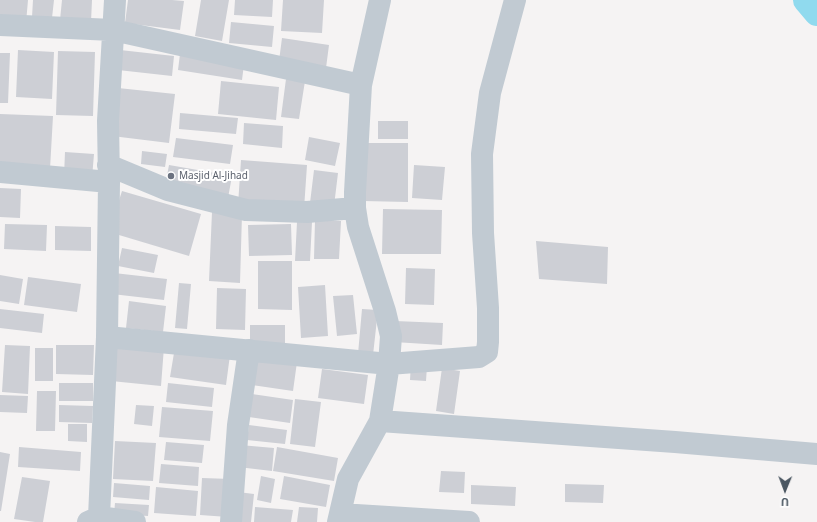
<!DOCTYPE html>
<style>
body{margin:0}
#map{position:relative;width:817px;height:522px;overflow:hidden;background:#f5f3f3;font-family:"Noto Sans",sans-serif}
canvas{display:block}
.north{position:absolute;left:765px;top:470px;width:40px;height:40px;-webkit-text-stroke:3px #fff;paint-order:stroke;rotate:181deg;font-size:11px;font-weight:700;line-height:16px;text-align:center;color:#4a5661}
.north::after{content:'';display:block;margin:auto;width:14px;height:18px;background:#4a5661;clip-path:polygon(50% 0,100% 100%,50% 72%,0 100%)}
</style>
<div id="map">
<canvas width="817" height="522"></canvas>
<div class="north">U</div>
</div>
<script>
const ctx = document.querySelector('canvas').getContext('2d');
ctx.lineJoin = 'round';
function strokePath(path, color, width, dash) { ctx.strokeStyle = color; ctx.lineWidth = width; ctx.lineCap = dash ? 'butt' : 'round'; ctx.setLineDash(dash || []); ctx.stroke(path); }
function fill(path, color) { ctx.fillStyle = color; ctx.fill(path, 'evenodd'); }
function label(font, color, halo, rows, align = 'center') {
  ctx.font = font + ' "Noto Sans",sans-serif'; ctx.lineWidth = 4; ctx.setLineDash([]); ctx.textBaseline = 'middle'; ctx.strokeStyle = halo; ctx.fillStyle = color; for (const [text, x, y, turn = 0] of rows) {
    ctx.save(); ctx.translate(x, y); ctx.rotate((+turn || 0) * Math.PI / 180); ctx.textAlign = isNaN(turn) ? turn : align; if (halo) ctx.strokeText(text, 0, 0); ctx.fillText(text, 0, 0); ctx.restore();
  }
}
strokePath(new Path2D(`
 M806,0L817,13`), '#90daee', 26);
fill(new Path2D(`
 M0,0H28L26,23L0,20Z
 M33,0H54L52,18L32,17Z
 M62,0H92L91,22L60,20Z
 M128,0H172L184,1L180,30L125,23Z
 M201,0H229L222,41L195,36Z
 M235,0H273L272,17L234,15Z
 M283,0H324L322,33L281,31Z
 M231,22L274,26L272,47L229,43Z
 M282,38L329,45L326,68L279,61Z
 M18,50L54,52L52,99L16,97Z
 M120,50L174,56L172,76L118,70Z
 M58,51L95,52L93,116L56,115Z
 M0,53H10L8,103H0Z
 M180,54L244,64L242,80L178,70Z
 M286,79L305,81L299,119L281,117Z
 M221,81L279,87L276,120L218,114Z
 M118,88L175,94L169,143L112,136Z
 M180,113L238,118L236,134L179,129Z
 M0,114L53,116L50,169L0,166Z
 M378,121H408V139H378Z
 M244,123L283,126L282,148L243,144Z
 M309,137L340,143L335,166L305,160Z
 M176,138L233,145L230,164L173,157Z
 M364,143H408V202L363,201Z
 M142,151L167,154L165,167L141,164Z
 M65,152L94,154L92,178L64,176Z
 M241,160L307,165L304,209L238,205Z
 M169,165L232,176L228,198L165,186Z
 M414,165L445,167L442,200L412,198Z
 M314,170L338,173L334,206L310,203Z
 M0,188L21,189L20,218L0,217Z
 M122,191L201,214L189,256L109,232Z
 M383,209L442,210L441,254H382Z
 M212,212L242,214L240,283L209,281Z
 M315,220L341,221L339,259H314Z
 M297,222H312L310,261H295Z
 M5,224L47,225L46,251L4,249Z
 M291,224L292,255L249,256L248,225Z
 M55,226L91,227V251L55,250Z
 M536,241L608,247L607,284L539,279Z
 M122,248L158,255L154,273L118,266Z
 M258,261H292V310L258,309Z
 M406,268L435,269L434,305L405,304Z
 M114,273L167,279L164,300L112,294Z
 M0,275L23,279L19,304L0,301Z
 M28,277L81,284L77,312L24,305Z
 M179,283L191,284L187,329L175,328Z
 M325,285L328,336L301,338L298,287Z
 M217,288L246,289L245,330L216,329Z
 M353,295L357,334L337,336L333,296Z
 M129,301L166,306L163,332L126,328Z
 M0,309L44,314L42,333L0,328Z
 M362,309L378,310L373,355L358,354Z
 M395,321L443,323L442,345L394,342Z
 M250,325H285V346H250Z
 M114,343L164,347L161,386L111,381Z
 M5,345L30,346L28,394L2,392Z
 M56,345H94L93,375L56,374Z
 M175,347L230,355L226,385L170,377Z
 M35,348H53V381H35Z
 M249,356L297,362L293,391L245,384Z
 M411,364L427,366L426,381L410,380Z
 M442,368L460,371L454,414L436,411Z
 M322,369L368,375L364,404L318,398Z
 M59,383H93V401H59Z
 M168,383L214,388L212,407L166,402Z
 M37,391H56L55,431H36Z
 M245,393L293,400L290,423L242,416Z
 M0,395L28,396L27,413L0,412Z
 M295,399L321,402L315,447L290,444Z
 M59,405L93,406L92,423L59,422Z
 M136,405L154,406L152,426L134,424Z
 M162,407L213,411L210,441L159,437Z
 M68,424H87V442L68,441Z
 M249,425L287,430L285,444L247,440Z
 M115,441L156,443L153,481L113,479Z
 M166,442L204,445L202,463L164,460Z
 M240,445L274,448L272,471L238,467Z
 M19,447L81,452L80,471L18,467Z
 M277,447L338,458L334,481L273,471Z
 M0,452L10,454L1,511H0Z
 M161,464L199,467L198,486L159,483Z
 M441,471L465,472L464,493L439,492Z
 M261,476L275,479L271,503L257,500Z
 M284,476L330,485L326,507L280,499Z
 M22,477L50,481L43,522H35L14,519Z
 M202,478L231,479L228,517L200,515Z
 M114,483L150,486L149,500L113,497Z
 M565,484L604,485L603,503L565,502Z
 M471,485L516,487L515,506L471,504Z
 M156,487L198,491L196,516L154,513Z
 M238,492L254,494L251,522H236Z
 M115,503L149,505L148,516L114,514Z
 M255,507L293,510L291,522H254Z
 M299,507L318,508L317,522H297Z`), '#cdcfd5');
strokePath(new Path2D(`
 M0,25L113,30L361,85
 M108,165L168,190L246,210L307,212L355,208
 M0,172L109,182
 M107,337L389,364L479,357L487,352L488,342V308L483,233L482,154L490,93L515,0
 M380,421L675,442L817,454
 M340,514L469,522
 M99,517L107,337L109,182L108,121L115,0
 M88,522L99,517L135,522
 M231,522L238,425L249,350
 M338,522L348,479L380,421L389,364L391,336L385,311L358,227L355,208V192L361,85L380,0`), '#c1cad2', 22);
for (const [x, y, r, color] of [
 [171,176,4,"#6b7280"]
]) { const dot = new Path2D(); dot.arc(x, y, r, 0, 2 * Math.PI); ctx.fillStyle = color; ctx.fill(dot); strokePath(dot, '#fff', 1.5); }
label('10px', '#5b616d', '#fff', [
 ["Masjid Al-Jihad",179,176]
], 'left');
</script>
